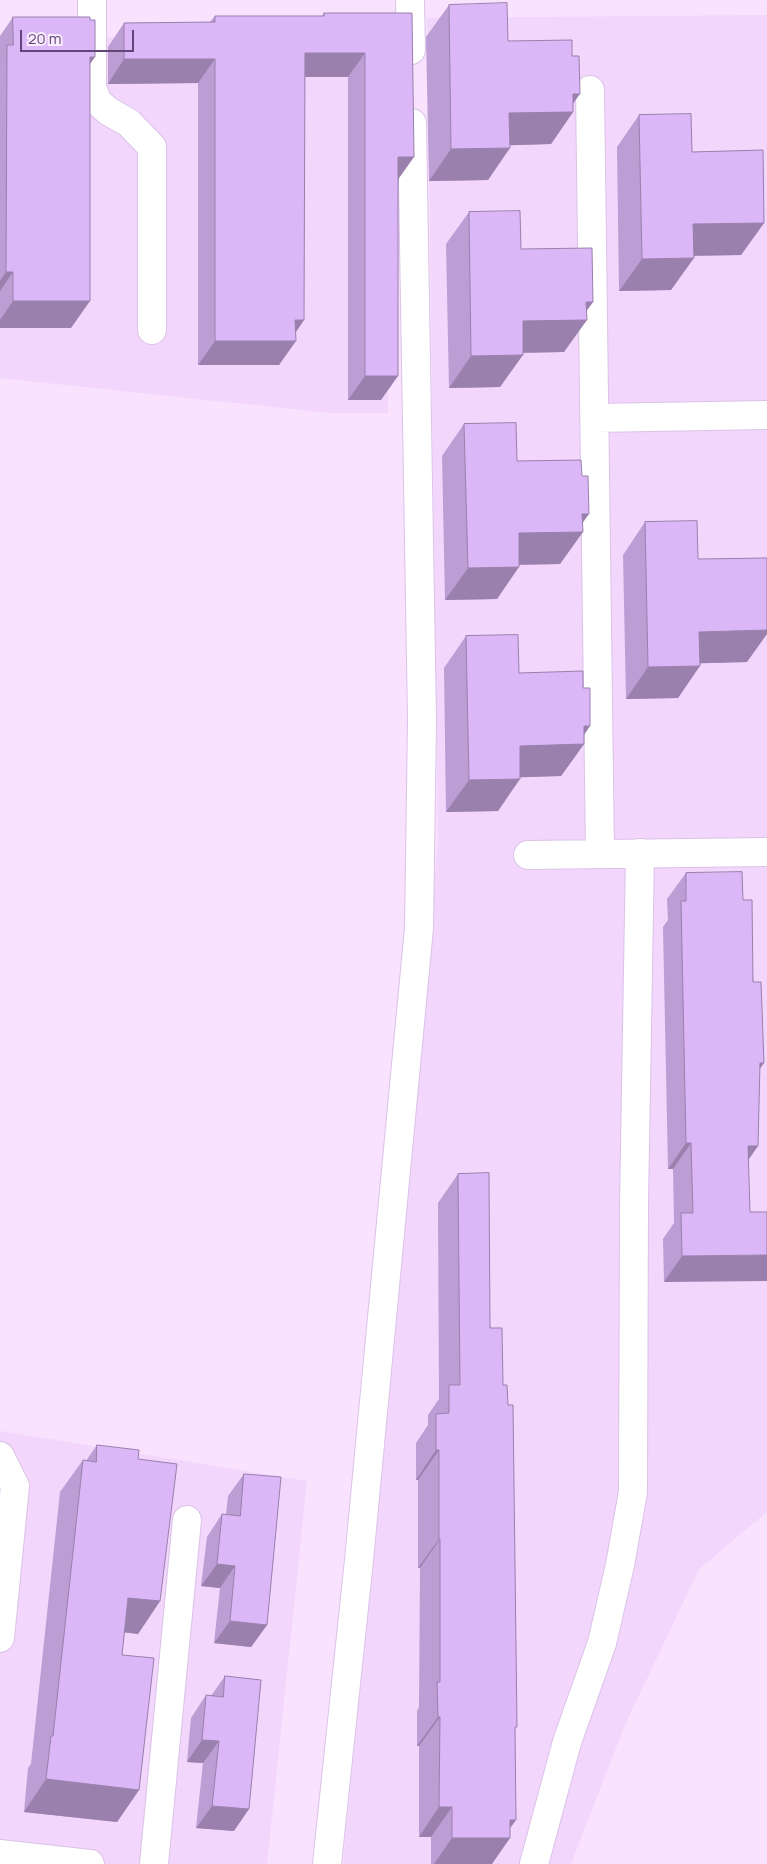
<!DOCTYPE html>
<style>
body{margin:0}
#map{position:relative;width:767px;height:1864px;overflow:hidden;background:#f8e2fe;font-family:Manrope,sans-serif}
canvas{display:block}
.scale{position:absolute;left:20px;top:30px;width:114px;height:22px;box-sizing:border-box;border:2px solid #614679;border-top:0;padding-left:6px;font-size:15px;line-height:18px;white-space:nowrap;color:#614679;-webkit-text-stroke:4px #faebff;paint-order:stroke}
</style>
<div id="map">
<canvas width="767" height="1864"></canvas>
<div class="scale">20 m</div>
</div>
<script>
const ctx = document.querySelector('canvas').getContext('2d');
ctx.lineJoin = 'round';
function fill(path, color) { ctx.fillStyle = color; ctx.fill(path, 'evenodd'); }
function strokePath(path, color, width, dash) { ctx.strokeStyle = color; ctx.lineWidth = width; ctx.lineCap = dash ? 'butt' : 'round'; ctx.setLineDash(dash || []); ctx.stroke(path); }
fill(new Path2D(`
 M767,15V1512L699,1569L624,1727L571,1864H343L406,1205L438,840L427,18Z
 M389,35L388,413H330L0,378V39Z
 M0,1431L307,1481L267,1864H0Z`), '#f2d6fc');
const minor = new Path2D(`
 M92,0V87L97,101L108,111L129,123L152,147V330
 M410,0L411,50
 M590,90L600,854
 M595,418L767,415
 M528,855L767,852
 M0,1456L15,1486L0,1638
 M0,1854L90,1864
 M154,1864L187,1520
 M327,1864L359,1560L419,928L422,720L412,123
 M534,1864L567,1742L602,1643L620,1565L633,1492L634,1204L640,853`);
strokePath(minor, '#dbc2e9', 30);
strokePath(minor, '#fff', 28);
fill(new Path2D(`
 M449,5L508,41L573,103V112L551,144L510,145L488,180L429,181L426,37Z
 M324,13H412L381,400H348V77H305L296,332L279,365H198V83L108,84V47L124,23L210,22L215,16H322Z
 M13,17L90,64L71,328H0V36Z
 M639,115L692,152L764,223L741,255L694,256L671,290L619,291L617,147Z
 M469,212L521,249L593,302L586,311L564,352L523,353L500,387L449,388L446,244Z
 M464,424L517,461L582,524L560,564L519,565L497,599L445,600L442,456Z
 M645,522L698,559L747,662L700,663L678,698L626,699L623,555Z
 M466,636L519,673L584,735V744L561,776L520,777L498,811L446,812L444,668Z
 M686,873L743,900L764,1063L759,1069L748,1160L750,1212L664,1282L663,1239L674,1223L673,1169H668L663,927L668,920L667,899Z
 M458,1174L503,1385L515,1731L510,1828L492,1864H431V1837H419V1746H417V1711L419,1707L420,1568H418V1480H416V1443L428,1425V1415L439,1399L438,1203Z
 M97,1445L138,1459L160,1601L138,1634L124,1632L122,1655L139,1790L117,1822L24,1812L28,1768L31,1764L60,1492L83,1460L86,1461Z
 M244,1474L267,1625L251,1647L214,1643L220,1588L201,1586L207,1537L222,1514L226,1515L228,1496Z
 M225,1676L234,1831L196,1828L203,1763L187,1762L191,1718L206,1695L211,1696Z`), '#bc9dd4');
fill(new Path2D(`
 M305,53H365L348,77H288Z
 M90,57H95L76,84Z
 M124,59H215L198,83L108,84Z
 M573,94H580L567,112H573L551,144L487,146L509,113Z
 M510,148L488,180L429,181L451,149Z
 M398,157H414L397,181Z
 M764,223L741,255L671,256L693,224Z
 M694,258L671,290L619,291L642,259Z
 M6,272H13L0,291V281Z
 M13,301H90L71,328H0V320Z
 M586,302H593L580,320H587L564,352L500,353L523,321Z
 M295,320H304L290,341H296L279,365H198L215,341Z
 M523,355L500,387L449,388L471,356Z
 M365,376H398L381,400H348Z
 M582,514H589L576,532H583L560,564L497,565L519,533Z
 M519,567L497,599L445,600L468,568Z
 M767,630V634L747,662L676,664L699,632Z
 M700,666L678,698L626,699L648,667Z
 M584,726H590L578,744H584L561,776L498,778L520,746Z
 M520,779L498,811L446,812L469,780Z
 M760,1063H764L745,1089Z
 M686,1143H691L673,1169H668Z
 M748,1146H758L740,1172Z
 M767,1255V1281L664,1282L682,1256Z
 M436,1450H439L418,1480H416Z
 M439,1539H440L420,1568H418Z
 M217,1564L235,1566L220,1588L201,1586Z
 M128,1598L160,1601L138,1634L105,1630Z
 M230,1621L267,1625L251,1647L214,1643Z
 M438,1717H440L419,1746H417Z
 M202,1740L219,1741L203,1763L187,1762Z
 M46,1779L139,1790L117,1822L24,1812Z
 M212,1806L249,1809L234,1831L196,1828Z
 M439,1807H452L431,1837H419Z
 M510,1820H516L503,1838H510L492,1864H434L452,1838Z`), '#9980ad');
const building = new Path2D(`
 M507,3L508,41L572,40V56H579L580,94H573V112L509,113L510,148L451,149L449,5Z
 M324,13H412L414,157H398V376H365V53H305L304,320H295L296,341H215V59H124V23L215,22V16H324Z
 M13,17H90V20H95V57H90V301H13V272H6L7,45H13Z
 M691,114L692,152L763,150L764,223L693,224L694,258L642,259L639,115Z
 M520,211L521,249L592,248L593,302H586L587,320L523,321V355L471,356L469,212Z
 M516,423L517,461L581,460L582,476H588L589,514H582L583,532L519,533V567L468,568L464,424Z
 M697,521L698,559L767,558V630L699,632L700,666L648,667L645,522Z
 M518,635L519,673L583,671V688H590V726H584V744L520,746V779L469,780L466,636Z
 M742,872L743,900H752L753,982H761L764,1063H760L758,1146H748L750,1212H767V1255L682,1256L681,1213H693L691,1143H686L681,901H686V873Z
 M489,1173L490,1328H502L503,1385H507L508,1405H513L517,1727H515L516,1820H510V1838H452V1807H439L440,1717H438L437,1682H440V1539H439V1450H436V1414L449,1413V1385H460L458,1174Z
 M97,1445L139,1450L138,1459L177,1464L160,1601L128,1598L122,1655L154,1658L139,1790L46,1779L51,1736H53L83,1460L96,1462Z
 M244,1474L281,1477L267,1625L230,1621L235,1566L217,1564L222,1514L240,1516Z
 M225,1676L261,1680L249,1809L212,1806L219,1741L202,1740L206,1695L223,1697Z`);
fill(building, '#dbb7f7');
strokePath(building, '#9980ad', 1);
</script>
